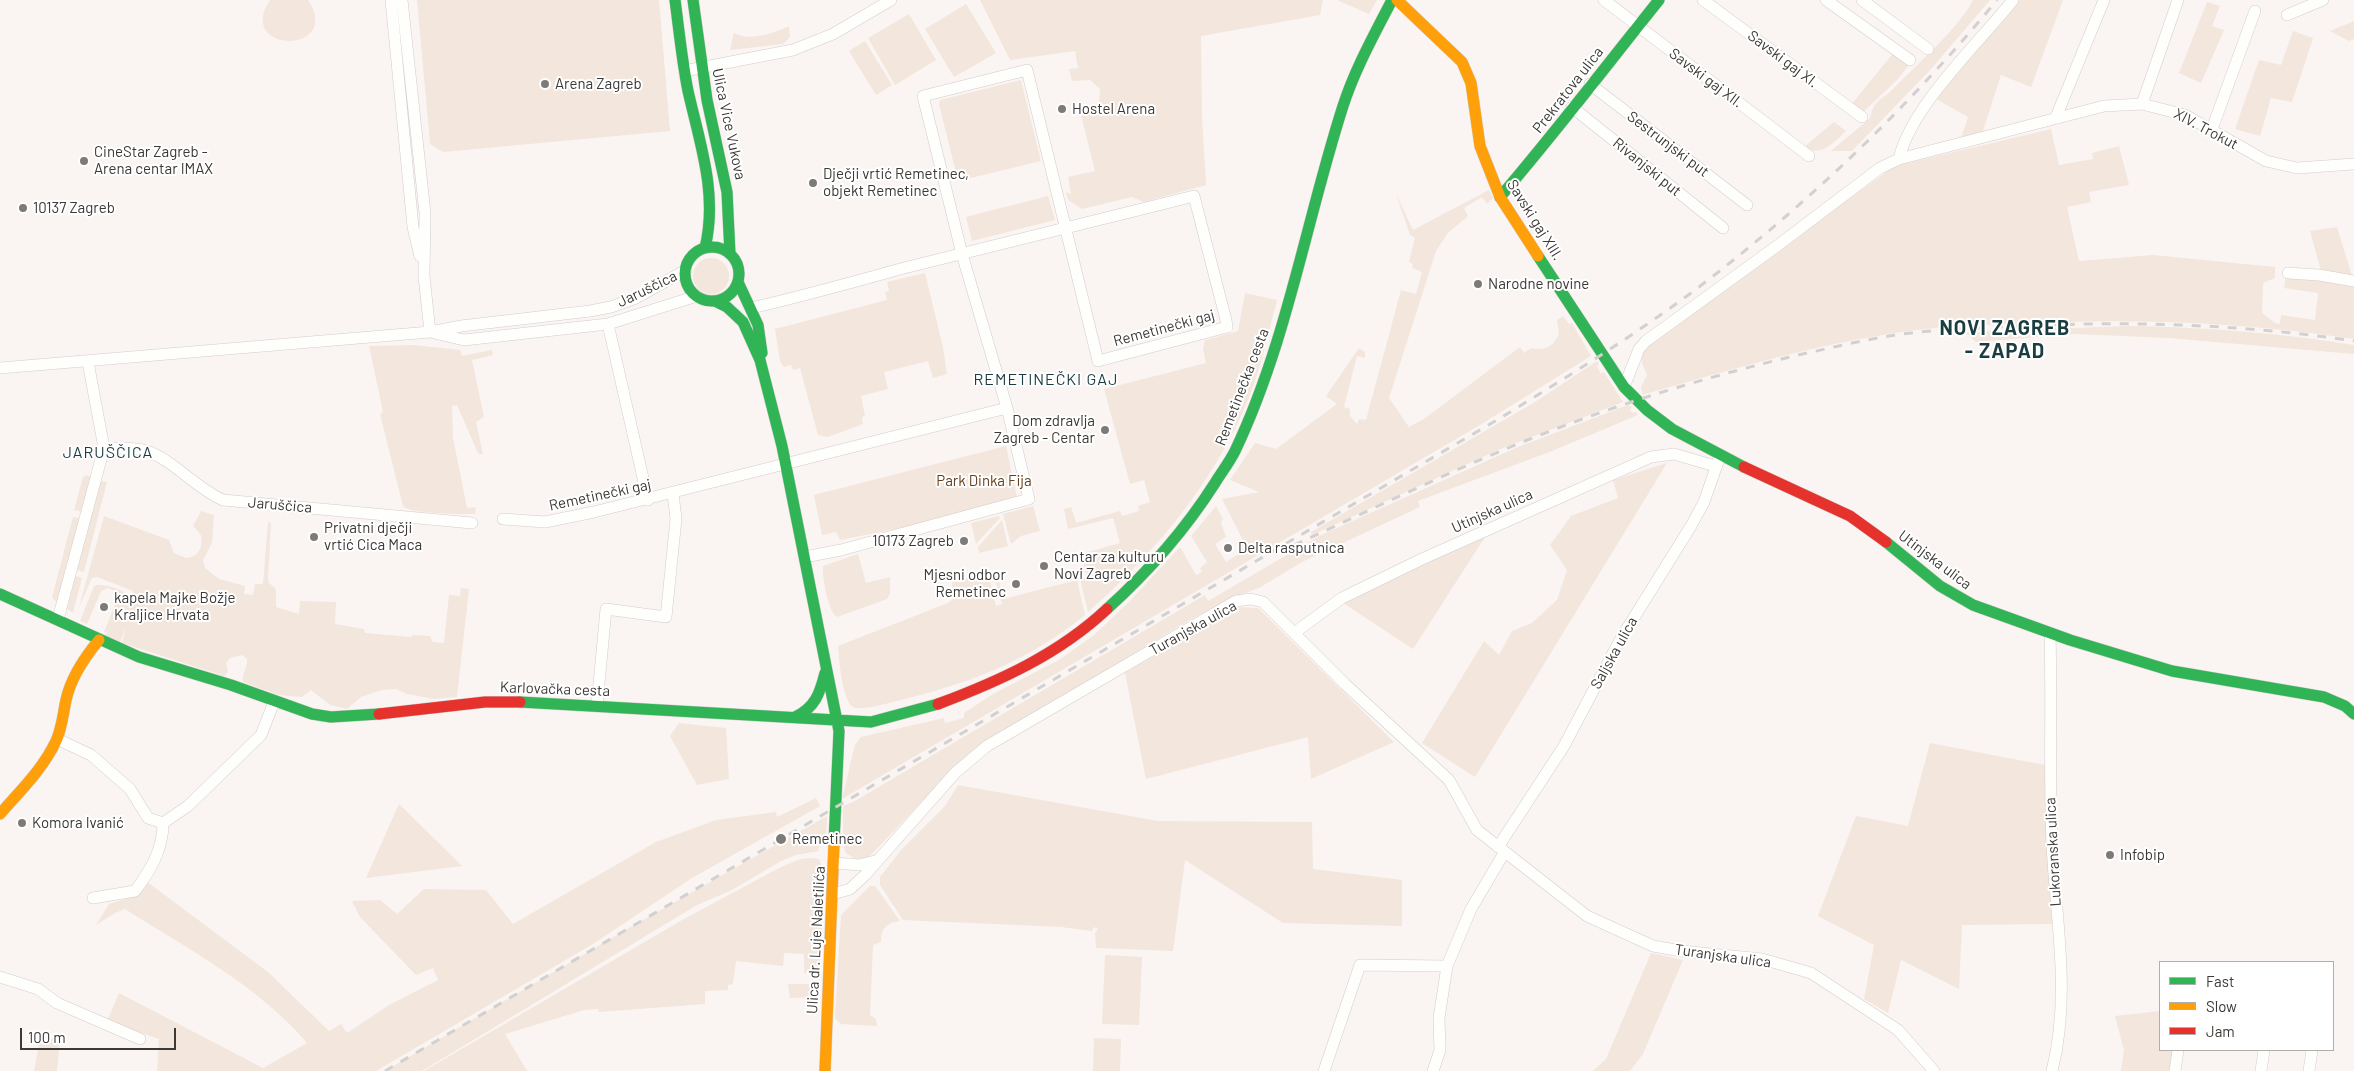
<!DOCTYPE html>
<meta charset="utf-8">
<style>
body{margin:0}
#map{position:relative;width:2354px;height:1071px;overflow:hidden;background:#faf5f2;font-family:Barlow,sans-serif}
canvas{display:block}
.legend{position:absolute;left:2159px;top:961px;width:175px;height:90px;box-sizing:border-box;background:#fff;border:1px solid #b1afae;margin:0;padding:6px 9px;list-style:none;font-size:15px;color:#3b3835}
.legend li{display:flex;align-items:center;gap:10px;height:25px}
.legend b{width:25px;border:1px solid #b1afae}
.scale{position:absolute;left:20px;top:1028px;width:156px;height:22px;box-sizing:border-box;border:2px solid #3b3835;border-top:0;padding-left:6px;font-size:15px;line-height:18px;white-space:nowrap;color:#3b3835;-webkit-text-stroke:4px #fff;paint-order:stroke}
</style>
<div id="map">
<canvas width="2354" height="1071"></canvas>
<ul class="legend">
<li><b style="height:6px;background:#30b455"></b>Fast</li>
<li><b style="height:6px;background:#ff9f0a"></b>Slow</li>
<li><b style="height:6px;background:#e5322d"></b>Jam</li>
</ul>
<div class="scale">100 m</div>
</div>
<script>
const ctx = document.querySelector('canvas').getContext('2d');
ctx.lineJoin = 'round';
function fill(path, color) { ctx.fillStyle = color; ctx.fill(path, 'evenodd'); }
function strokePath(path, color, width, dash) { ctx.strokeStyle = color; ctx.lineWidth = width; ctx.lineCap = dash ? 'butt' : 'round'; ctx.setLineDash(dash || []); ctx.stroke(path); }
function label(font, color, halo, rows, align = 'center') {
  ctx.font = font + ' Barlow,sans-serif'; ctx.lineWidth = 4; ctx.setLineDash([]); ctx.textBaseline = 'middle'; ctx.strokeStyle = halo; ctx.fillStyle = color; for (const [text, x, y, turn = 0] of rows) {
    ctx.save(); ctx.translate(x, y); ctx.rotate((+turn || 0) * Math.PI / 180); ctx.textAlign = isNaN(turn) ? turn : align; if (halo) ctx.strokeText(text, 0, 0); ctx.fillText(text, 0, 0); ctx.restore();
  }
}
fill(new Path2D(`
 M270,0H308C344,55 234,54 270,0Z
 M417,0H659L670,131L443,152L430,144Z
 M980,0H1323L1320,15L1201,36L1202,118L1206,185L1144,202L1132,197L1082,209L1068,200L1066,192L1071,194L1068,177L1095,171L1080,111L1099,103L1100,89L1090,80L1072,81L1069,69L1078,68L1075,51L1010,60Z
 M1337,0H1377L1369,14Z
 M1973,0H1990L1932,68L1852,151H1831L1870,118C1874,99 1881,101 1893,89C1915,66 1960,27 1973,0Z
 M2018,0H2063L2031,87L2001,75L1982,134L1961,138L1968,117L1936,99Z
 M2207,2L2220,6L2212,26L2224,30L2201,83L2179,73Z
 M966,4L996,53L954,77L925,29Z
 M909,14L936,60L895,85L868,38Z
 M2354,21V39L2349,41L2330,31Z
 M789,26L790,37L783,44L730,50L734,33C750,42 774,33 789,26Z
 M2293,31L2313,38L2292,102L2271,98L2260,136L2235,129L2259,60L2281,65Z
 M865,41L892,85L876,95L849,51Z
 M1894,52L1910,64L1898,79L1862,113L1850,106Z
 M1021,80L1041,161L958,181L939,104L940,100Z
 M1834,122L1846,131C1833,143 1821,158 1804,147Z
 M2051,129L2059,165L2093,159L2092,153L2119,146L2129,185L2089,192L2091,202L2067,207L2079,261L2153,255L2275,267V278L2263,283L2262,313L2275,323L2280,324L2281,315L2315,320L2318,293L2284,288L2286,275L2354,283V339C2239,321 2124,318 2008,324C1968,326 1927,327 1888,334C1805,347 1723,372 1642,395L1641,387L1647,375L1642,363V352L1660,333L1895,166Z
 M1489,190L1493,198L1487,204L1482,197L1464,208L1468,216L1448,233L1436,251L1389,398L1409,427L1424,419L1520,347L1524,353L1531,348C1545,351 1553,347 1559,334L1557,320L1563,316L1569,324L1572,323L1591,356L1480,425L842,799L855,745L861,737L944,718L945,723L964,718V713L993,694L1059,660L1094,635L1128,603L1180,547L1196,575L1202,572L1200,568L1207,562L1191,536L1216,506L1223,519L1221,523L1226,537L1215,544L1226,562L1239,554L1237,549L1245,544L1222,499L1259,492L1230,480L1255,443L1276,449L1337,404L1326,396L1359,348L1365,352V358L1357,356L1344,407L1350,409V416L1357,424L1359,419L1366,420L1401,290L1416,294L1422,272L1412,268L1413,264L1409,262L1415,238L1410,235L1396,194L1413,230Z
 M1048,196L1055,220L972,241L966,217Z
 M2337,227L2352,276L2321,271L2310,231Z
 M693 276a18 18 0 1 1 36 0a18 18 0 1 1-36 0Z
 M925,273L943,347L947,374L933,378L928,361L884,372L888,389L861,396L865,416L862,417L863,424L828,437L818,435L800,368L793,370L791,365L784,367L780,361L775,329L887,300L885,292L889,291L887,282Z
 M1245,293L1277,300C1270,327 1264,354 1255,381C1225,469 1158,551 1088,612L1080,579L1087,577L1081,554L1120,543L1113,518L1068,529L1064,509L1071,507L1076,523L1120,511L1122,516L1139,511L1138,506L1150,502L1144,480L1130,484L1104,389L1206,363L1203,349L1205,340L1238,331Z
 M2128,326C2204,327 2279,333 2354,345V354L2169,338L2074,334L1976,342L1965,332Z
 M414,345L460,350L462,356L492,350L493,355L472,360L484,417L476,422L483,454H479L477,451L457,405L452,406L453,438L467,508L476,507L475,514C461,514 410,514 403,506L380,414L383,412L382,407L369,346Z
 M1597,361L1599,364L1597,366L1601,374L1604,372L1623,402L1498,450L1312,535L1311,532L1535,402Z
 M1628,405L1632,407L1630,410L1633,413L1636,412L1638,415L1552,451L1418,501L1420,507L1302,562L1259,588L1232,598L1186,622L981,745L951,771L868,858L855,859L846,853L843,844V806L853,802L1205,595L1208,601L1321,535L1518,447Z
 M1006,446L1018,502L967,515L840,540L836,532L822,535L814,495Z
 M1667,463L1475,777L1422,743L1484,641L1499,655L1512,631L1532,623L1557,600L1567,570L1550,545L1571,516L1618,498L1613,480Z
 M86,475L91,477L82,512L74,510L83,477Z
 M100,481L107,482L84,572L77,570Z
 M1033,506L1040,531L1021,536L1011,544L1003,514Z
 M201,511L214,515L212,543L203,560L205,568L219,579L245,586L244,594L253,595L255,584H263L268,522L271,523L268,578L269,583L276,589V607L299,614L300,601L336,602L335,624L364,629L365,633L411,637L413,635L430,636L433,642L444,643L449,595L460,596L461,588L469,589L457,697L434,699L407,694L396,689L381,690L361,697L347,709L330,705L311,690L302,697L279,695L243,682C241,674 248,668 247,659L242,655L230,658L226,663L228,672L224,676L122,643L126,627L120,642L105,636L107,633L104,632L116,602L115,591L108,588L101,591L87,624L80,621L94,586C102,582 126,590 131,598L133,591L97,577L92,578L79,607L104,516L169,540L174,553L186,558C199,557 203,547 201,535L193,526Z
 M999,516L1000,518L976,544L971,523Z
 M73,517L80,518L58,604L52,597Z
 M1002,520L1008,546L979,553L978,547Z
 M1485,537L1413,649L1340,601Z
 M858,554L866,583L890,577V593L887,599L837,617C828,612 822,576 823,566Z
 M988,573L996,606L1002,604L996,582H999L1003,599L1077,580L1085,615C1018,669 954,688 872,707C867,707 858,710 853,707C842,700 839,659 838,646L948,603L953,599L952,582Z
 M75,576L82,578L73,613L67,609Z
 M1238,607L1258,608L1394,742L1311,779L1308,737L1146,779L1125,673Z
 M679,723L726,728L729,779L697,785L670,736Z
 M1930,743L2045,765L2052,924L1962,925L1959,989L1901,960L1888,1013L1864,999L1874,945L1818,916L1856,816L1908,826Z
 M958,785L1158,821L1312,822L1313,869L1402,880V926L1283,923L1185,860L1173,951L1096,948L1095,933L1098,929L1094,927L1092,931L1061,927L903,920L880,885V877L902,849L945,806Z
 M816,798L820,806L692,878L593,944L376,1071H157L159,1039L107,1021L119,993L263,1068L307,1043C259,986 188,949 125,909L115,913L96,925L109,904L138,895L146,881L268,972L329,1031L341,1024L347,1033L389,1005L438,980L433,968L416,975L360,917L352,901L380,900L397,914L424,889L486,890L513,924L656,842L716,820L776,812L777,817Z
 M399,804L462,866L366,878Z
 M827,816L826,841L818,849L819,851L796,855L781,861L732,890L697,905L422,1071H385L627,929Z
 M812,858L819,859L825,873L819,974L804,973V954L784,953L783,966L736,961L733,984L728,985V990L705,991V1004L599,1012L598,1009L584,1010L505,1034L527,1071H424L684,919L779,868L800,859Z
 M870,886H875L900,921C886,923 881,929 881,942L873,945L870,1015L876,1019L877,1026L841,1024L835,1018L841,915Z
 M1651,953L1683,960L1643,1054L1630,1071H1593L1606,1059Z
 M1105,955L1142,957L1139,1025L1102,1024Z
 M788,984H808L819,987V997L790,998Z
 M2160,1011V1050H2174L2170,1071H2121L2124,1050L2115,1016Z
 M41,1035L60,1040L57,1071H34Z
 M1094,1038L1121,1039L1120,1071H1093Z`), '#f2e6dd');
const street = new Path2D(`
 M391,0L413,227L420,256
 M402,0L425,213L424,276L430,332
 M1604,0L1809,156
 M1703,0L1862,117
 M1826,0L1910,60
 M1862,0L1928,49
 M2287,15L2323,0
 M684,71L793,50L833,34L891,0
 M1590,84L1747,205
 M2142,104L2178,0
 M1572,107L1723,228
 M2056,117L2104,0
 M2212,129L2255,11
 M1899,159C1911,106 1979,43 2013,0
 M2288,273L2319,275L2354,281
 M751,308C804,296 856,281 908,267C1004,243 1099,220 1194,196L1226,320L1227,327L1098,361L1027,70L923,96L962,254L1007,408L1029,499L841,550L805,557
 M608,324L648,500
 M434,333L464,340L608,324L697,296
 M0,368L430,332L461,326L590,311L611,307L636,298L686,270
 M1624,387L1639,349L1646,341L1777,246L1880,168L1899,159L2104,106L2142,104L2185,115L2266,161L2297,168L2354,164
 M104,448C118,448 133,447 147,451C175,461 195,488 223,500L472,523
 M503,519L545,522L594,512L1007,408
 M58,619L104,448L88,362
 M1294,633L1342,598L1422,559L1651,457L1674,454L1715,466
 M2050,633C2052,703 2049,774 2052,845C2056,920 2071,996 2052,1071
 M597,705L606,609L666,617L676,519L673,494
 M57,739L91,755L130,789L148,818L163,823
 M1498,847L1564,746L1620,640L1691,526L1704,502L1719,459
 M835,863L859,865L875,861
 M833,894L850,889L865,875L955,773L987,746L1236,601L1251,599L1263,602L1345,684L1449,780L1477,830L1587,916L1653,946L1681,951L1762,959L1811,973L1898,1030L1934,1071
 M93,898L135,891C151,870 163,849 163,823L188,806L261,735L274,702
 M0,977L38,989L57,1003L140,1039
 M1324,1071L1360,965L1447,966L1471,909L1504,853
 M1433,1071L1440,1050L1439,1018L1447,966
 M2175,1071L2178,1050
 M2261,1071L2264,1050
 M2309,1071L2312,1050`);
const fast = new Path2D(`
 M675,0C679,30 682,61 688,91C700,144 718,194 705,248
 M693,0L707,100L727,192L730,254
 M1500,197C1555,133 1606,66 1659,0
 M685 274a27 27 0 1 1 54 0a27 27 0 1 1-54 0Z
 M1538,256L1624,387L1647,410L1672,429L1744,467
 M738,282L758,325L762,353
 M715,301L727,307L743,322L760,360L782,446L839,731L834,843
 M1886,542L1940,586L1973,605L2070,640L2172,671L2324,697L2345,706L2354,714
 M0,594L139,657L231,685L312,714L331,717L379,714
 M1107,609C1148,572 1185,530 1215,483C1221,473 1229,463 1235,451C1287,342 1306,221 1343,106C1355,69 1374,35 1392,0
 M520,702L871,722L938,704
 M795,717C815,708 820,693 825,673`);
const slow = new Path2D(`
 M1397,0L1462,62L1471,83L1480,146L1500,197L1538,256
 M0,814C20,791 43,769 56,741C62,728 63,714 66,700C71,677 84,658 99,640
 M825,1071L834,843`);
const jam = new Path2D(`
 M1744,467L1850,516L1886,542
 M938,704C1000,681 1059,654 1107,609
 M379,714L485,702H520`);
strokePath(street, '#d1cdcb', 12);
strokePath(fast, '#d1cdcb', 12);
strokePath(slow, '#d1cdcb', 12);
strokePath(jam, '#d1cdcb', 12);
strokePath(street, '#fefefd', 11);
strokePath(fast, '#30b455', 11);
strokePath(slow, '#ff9f0a', 11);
strokePath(jam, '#e5322d', 11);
strokePath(new Path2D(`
 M1294,545C1382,505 1470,461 1561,427C1637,398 1715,375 1794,356C1830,348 1866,339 1902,334C1940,329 1979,328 2018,326C2131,321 2242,324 2354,341
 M385,1071L1497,420C1564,379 1632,337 1695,290C1807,205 1908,108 1997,0`), '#d2d0d0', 3, [9, 9]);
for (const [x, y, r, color] of [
 [545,84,5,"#7e7a77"],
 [1062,109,5,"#7e7a77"],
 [84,161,5,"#7e7a77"],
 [813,183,5,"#7e7a77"],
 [23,208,5,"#7e7a77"],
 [1478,284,5,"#7e7a77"],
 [1105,430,5,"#7e7a77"],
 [314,537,5,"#7e7a77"],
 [964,541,5,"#7e7a77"],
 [1228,548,5,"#7e7a77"],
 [1044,566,5,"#7e7a77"],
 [1016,584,5,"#7e7a77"],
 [104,607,5,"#7e7a77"],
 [22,823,5,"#7e7a77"],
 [781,839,6,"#7e7a77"],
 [2110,855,5,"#7e7a77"]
]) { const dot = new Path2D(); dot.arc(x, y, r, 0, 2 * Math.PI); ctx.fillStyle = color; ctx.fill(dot); strokePath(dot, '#fff', 2); }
label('15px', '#3b3835', '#fff', [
 ["Savski gaj XI.",1783,59,37],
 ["Savski gaj XII.",1706,78,37],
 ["Prekratova ulica",1568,90,-52],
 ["Ulica Vice Vukova",729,124,78],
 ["XIV. Trokut",2206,129,28],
 ["Sestrunjski put",1668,144,37],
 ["Rivanjski put",1647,167,39],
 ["Savski gaj XIII.",1535,220,58],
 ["Jaruščica",647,289,-26],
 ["Remetinečki gaj",1164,328,-15],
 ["Remetinečka cesta",1242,387,-69],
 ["Remetinečki gaj",600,495,-12],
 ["Jaruščica",280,505,5],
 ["Utinjska ulica",1492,511,-24],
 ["Utinjska ulica",1935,560,37],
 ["Turanjska ulica",1193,628,-29],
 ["Saljska ulica",1614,653,-61],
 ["Karlovačka cesta",555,689,2],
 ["Lukoranska ulica",2053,852,-93],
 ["Ulica dr. Luje Naletilića",816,940,-87],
 ["Turanjska ulica",1723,956,8]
]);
label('15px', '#3b3835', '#fff', [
 ["Arena Zagreb",555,84],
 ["Hostel Arena",1072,109],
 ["CineStar Zagreb -",94,152],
 ["Arena centar IMAX",94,169],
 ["Dječji vrtić Remetinec,",823,174],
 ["objekt Remetinec",823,191],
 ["10137 Zagreb",33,208],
 ["Narodne novine",1488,284],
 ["Dom zdravlja",1095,421,"right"],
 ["Zagreb - Centar",1095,438,"right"],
 ["Privatni dječji",324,528],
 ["vrtić Cica Maca",324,545],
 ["10173 Zagreb",954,541,"right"],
 ["Delta rasputnica",1238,548],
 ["Centar za kulturu",1054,557],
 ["Novi Zagreb",1054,574],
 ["Mjesni odbor",1006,575,"right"],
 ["Remetinec",1006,592,"right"],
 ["kapela Majke Božje",114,598],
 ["Kraljice Hrvata",114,615],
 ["Komora Ivanić",32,823],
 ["Remetinec",792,839],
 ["Infobip",2120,855]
], 'left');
label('15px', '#643f1b', '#fff', [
 ["Park Dinka Fija",984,481]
]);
ctx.letterSpacing = '1px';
label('16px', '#1a3d40', '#fff', [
 ["REMETINEČKI GAJ",1046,380],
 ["JARUŠČICA",108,453]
]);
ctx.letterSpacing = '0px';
ctx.letterSpacing = '1px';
label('bold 20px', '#1a3d40', '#fff', [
 ["NOVI ZAGREB",2005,328],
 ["- ZAPAD",2005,351]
]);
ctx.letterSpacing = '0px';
</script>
